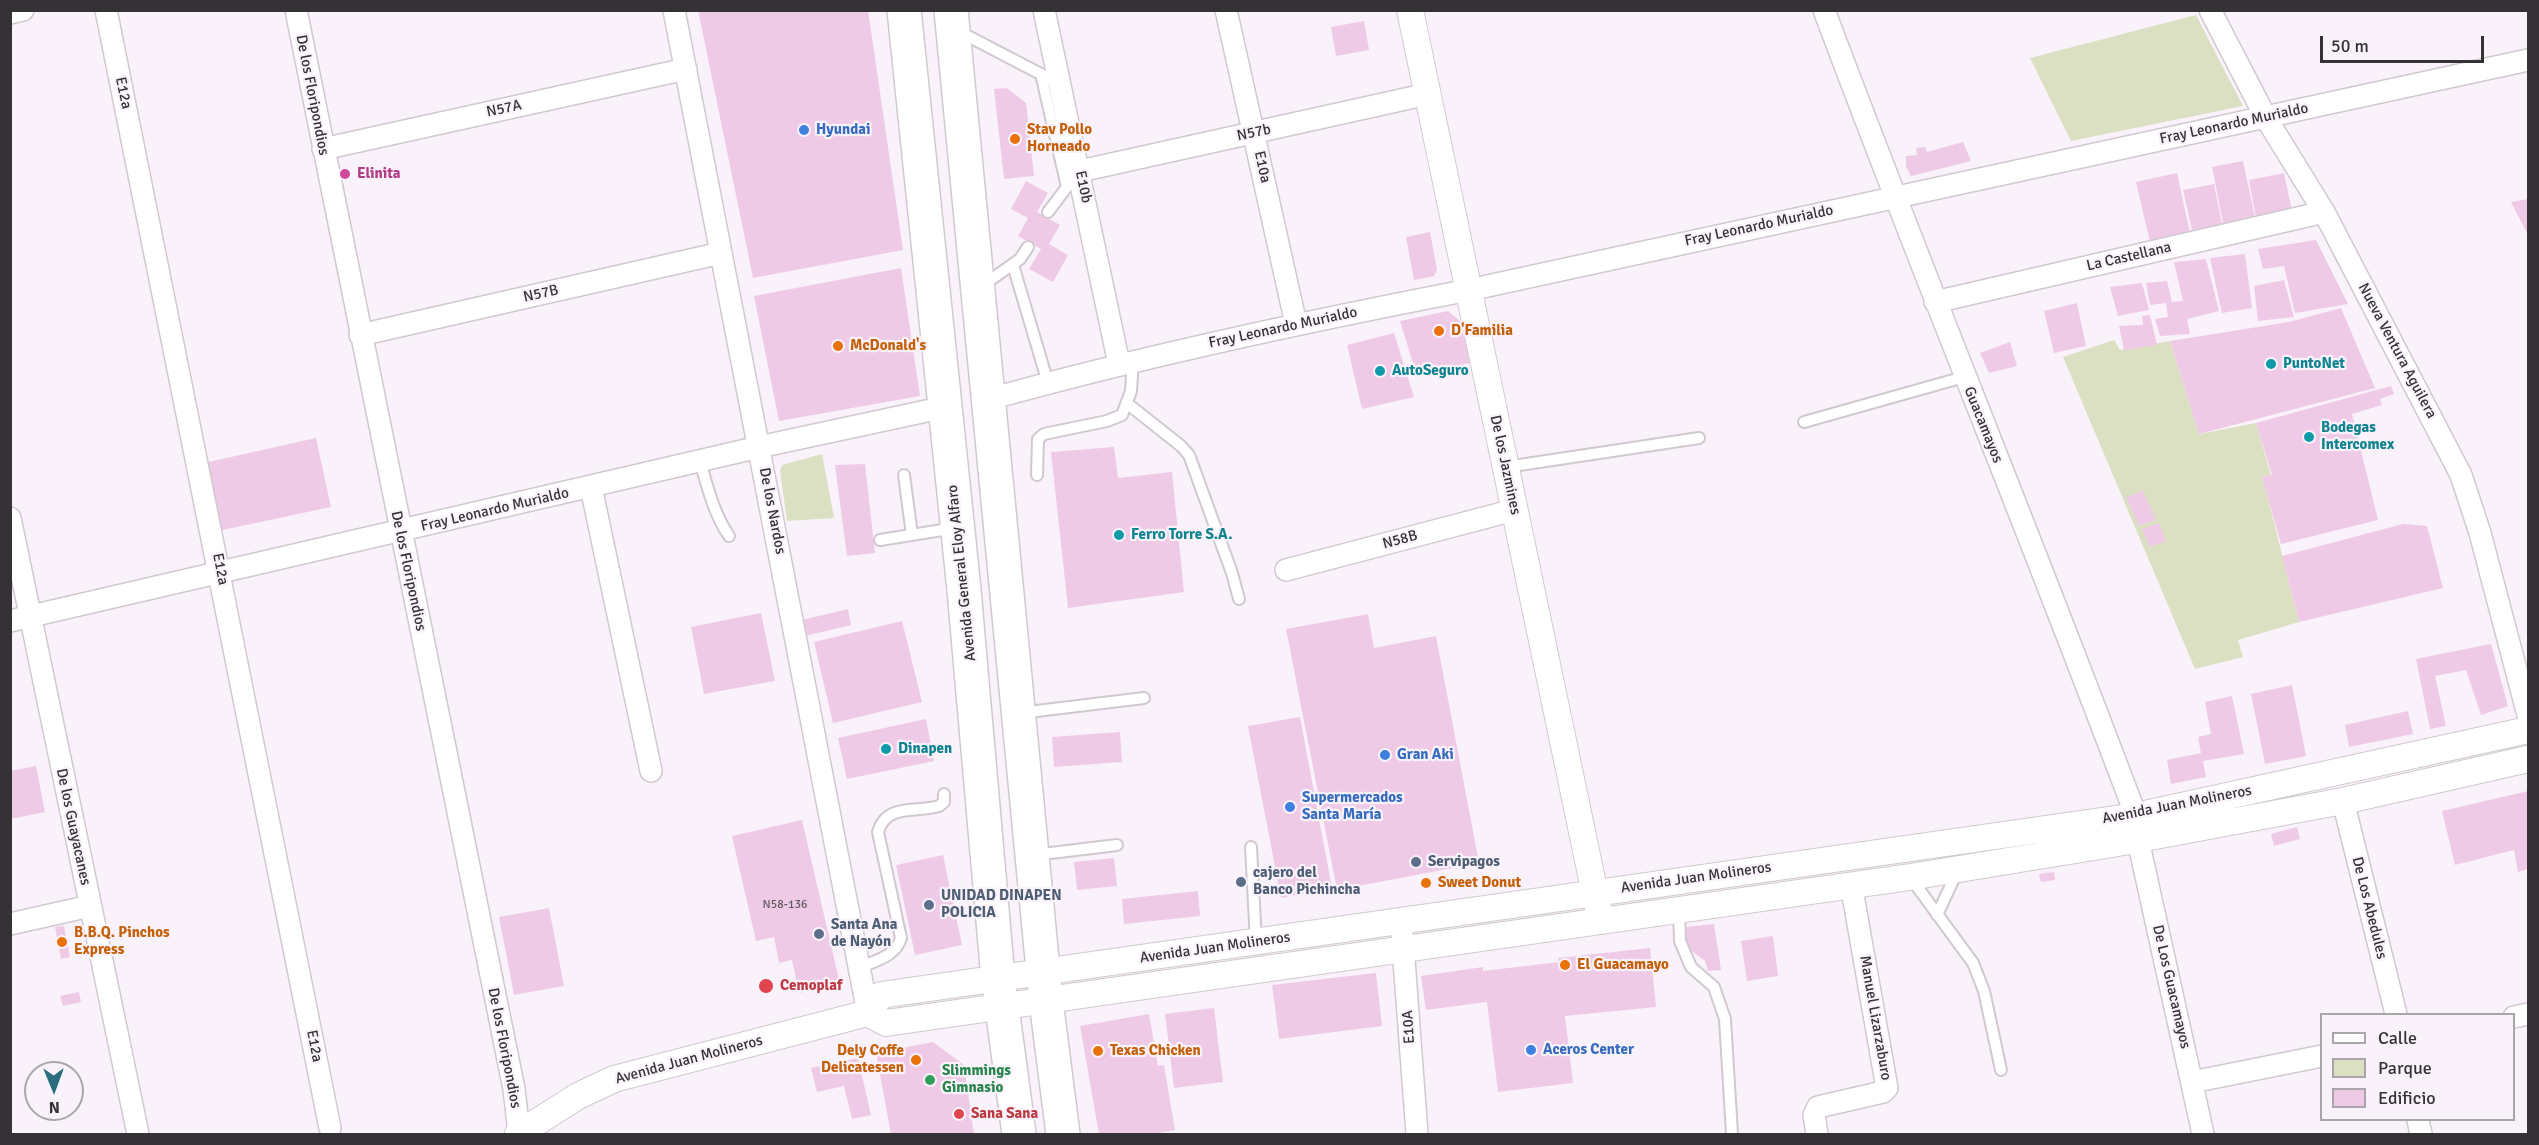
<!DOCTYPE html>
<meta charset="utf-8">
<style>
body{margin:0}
#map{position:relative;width:2539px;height:1145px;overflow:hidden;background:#f9f2fa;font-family:Signika,sans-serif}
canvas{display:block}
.frame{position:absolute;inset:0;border:12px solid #343234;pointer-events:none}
.legend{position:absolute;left:2320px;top:1013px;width:195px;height:108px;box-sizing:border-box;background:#f9f2fa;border:2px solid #aaa5ab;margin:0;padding:8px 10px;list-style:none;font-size:18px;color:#343234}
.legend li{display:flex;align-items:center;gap:12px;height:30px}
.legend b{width:30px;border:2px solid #aaa5ab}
.north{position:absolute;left:24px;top:1061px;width:60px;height:60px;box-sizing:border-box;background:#f9f2fa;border:2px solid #aaa5ab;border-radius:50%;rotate:179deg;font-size:16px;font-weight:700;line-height:24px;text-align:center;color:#343234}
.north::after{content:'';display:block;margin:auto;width:21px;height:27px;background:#286e7d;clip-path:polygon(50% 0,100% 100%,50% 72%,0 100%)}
.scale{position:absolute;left:2320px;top:36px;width:164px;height:27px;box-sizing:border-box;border:3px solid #343234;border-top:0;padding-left:8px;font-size:18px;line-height:21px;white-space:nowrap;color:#343234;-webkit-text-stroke:4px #f9f2fa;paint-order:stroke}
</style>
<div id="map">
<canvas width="2539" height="1145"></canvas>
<div class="frame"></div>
<ul class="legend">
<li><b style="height:8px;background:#fff"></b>Calle</li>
<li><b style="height:16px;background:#dce0c2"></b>Parque</li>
<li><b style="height:16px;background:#efcae6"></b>Edificio</li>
</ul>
<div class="north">N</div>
<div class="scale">50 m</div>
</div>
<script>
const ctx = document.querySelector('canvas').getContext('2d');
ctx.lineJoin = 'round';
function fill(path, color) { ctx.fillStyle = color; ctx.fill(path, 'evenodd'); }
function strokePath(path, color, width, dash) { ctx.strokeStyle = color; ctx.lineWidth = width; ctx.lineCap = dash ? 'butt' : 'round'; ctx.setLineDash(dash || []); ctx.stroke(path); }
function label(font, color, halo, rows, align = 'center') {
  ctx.font = font + ' Signika,sans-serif'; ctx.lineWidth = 4.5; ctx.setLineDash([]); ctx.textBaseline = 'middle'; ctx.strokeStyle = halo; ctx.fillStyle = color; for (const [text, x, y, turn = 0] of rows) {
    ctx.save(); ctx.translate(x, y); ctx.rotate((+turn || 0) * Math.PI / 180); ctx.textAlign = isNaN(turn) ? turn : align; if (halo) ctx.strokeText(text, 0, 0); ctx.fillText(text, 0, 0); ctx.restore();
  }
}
fill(new Path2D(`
 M2196,15L2243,106L2071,141L2030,58Z
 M2114,340L2120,350L2170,341L2199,434L2256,423L2271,475L2262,477C2276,526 2286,574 2299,622L2238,640L2243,657L2195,669L2063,357Z
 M822,454L834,518L787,521L780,471L782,465Z`), '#dce0c2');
fill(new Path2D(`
 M698,10H868L903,250L753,278Z
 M1364,21L1369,50L1336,56L1331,27Z
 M1007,88L1026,103L1034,176L1004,179L994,89Z
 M1963,142L1971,161L1911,176L1906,167V156L1917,155L1916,148L1925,147L1927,152Z
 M2243,161L2255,217L2223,223L2212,167Z
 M2177,173L2190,233L2150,242L2136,182Z
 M2284,173L2292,211L2256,218L2249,180Z
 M1026,181L1048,193L1037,212L1060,225L1049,244L1068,255L1053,282L1029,269L1041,249L1018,236L1028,218L1011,209Z
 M2214,184L2222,224L2192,230L2183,190Z
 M2528,199V235L2511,202Z
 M1430,232L1437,270L1434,276L1414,280L1406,237Z
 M2316,240L2348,304L2295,313L2284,266L2263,269L2258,249Z
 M2245,254L2252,308L2222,313L2210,258Z
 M2206,259L2219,311L2187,319L2190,334L2160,336L2155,319L2168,317L2166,303L2150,305L2146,283L2167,281L2172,302L2183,301L2174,262Z
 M901,268L920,396L779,421L754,296Z
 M2284,280L2294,317L2258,321L2254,286Z
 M2142,283L2149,310L2118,316L2110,287Z
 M2077,303L2086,346L2054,353L2044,311Z
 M2341,308L2375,388L2199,434L2170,341L2289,322Z
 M1448,311L1460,321L1471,363L1416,373L1400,321Z
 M2150,315L2157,345L2124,350L2119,326L2143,325L2142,316Z
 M1394,333L1414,397L1362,409L1347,345Z
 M2010,342L2017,366L1989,373L1980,353Z
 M2391,386L2394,394L2380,399L2382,405L2352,414L2378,520L2281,544L2262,477L2272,475L2256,423Z
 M316,438L331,507L218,531L204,463Z
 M1114,447L1118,478L1172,472L1184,592L1068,608L1051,452Z
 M865,464L875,553L847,556L835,465Z
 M2143,491L2156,520L2139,526L2126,497Z
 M2159,523L2166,541L2150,547L2142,529Z
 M2403,524L2427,526L2443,588L2299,622L2282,556Z
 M848,609L851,625L805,636L802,620Z
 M761,613L775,681L704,694L691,627Z
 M1368,614L1374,648L1436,636L1479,863L1337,890L1286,629Z
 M902,621L922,702L833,723L814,642Z
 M2491,644L2508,706L2481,715L2466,670L2435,676L2446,726L2430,729L2416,659Z
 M2292,685L2306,756L2265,764L2251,694Z
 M2232,696L2244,754L2203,761L2206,777L2171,784L2167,760L2201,753L2198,737L2211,734L2205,702Z
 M2408,711L2413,734L2349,747L2345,725Z
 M1300,717L1332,888L1281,898L1248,726Z
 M926,719L934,761L847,779L838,738Z
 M1120,732L1122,762L1054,767L1052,737Z
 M36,766L45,812L10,819V771Z
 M2528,791V869L2518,872L2514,850L2455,865L2442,811Z
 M802,820L840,984L799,993L792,960L779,963L774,937L756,941L732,836Z
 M2297,827L2300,839L2274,846L2271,834Z
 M943,855L962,945L915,955L896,865Z
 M1114,858L1117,886L1077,890L1074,862Z
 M2054,872L2055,880L2041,882L2039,874Z
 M1198,891L1200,916L1124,924L1122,899Z
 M549,908L564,986L514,995L499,917Z
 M1714,924L1721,970L1708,971L1705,961L1688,948L1685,927Z
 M64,926L70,957L61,959L55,927Z
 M1773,936L1778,976L1747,981L1741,941Z
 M1650,948L1656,1007L1565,1016L1573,1083L1498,1092L1487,1002L1426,1010L1421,976L1483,967V971L1559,962L1558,958Z
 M1376,973L1382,1026L1279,1039L1272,985Z
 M79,992L81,1002L63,1006L60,996Z
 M1214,1008L1223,1082L1174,1088L1165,1014Z
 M1149,1014L1158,1066L1164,1065L1175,1130L1151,1134H1099L1080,1026Z
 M933,1042L964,1065L974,1134H891L876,1053Z
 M858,1058L871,1115L852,1119L844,1086L817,1092L811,1068Z`), '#efcae6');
const service = new Path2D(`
 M960,32L1060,84
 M1041,74L1067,187
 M1048,212L1070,183
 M1013,265L1048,383
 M982,286L1020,259L1028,247
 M1128,404L1181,446L1189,455L1232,573L1239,599
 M1804,422L1964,377
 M700,461C707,486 714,514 729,536
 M1506,467L1699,438
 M904,475L912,535
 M1037,475L1038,439L1044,434L1107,421L1122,415L1131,391L1133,360
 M880,540L955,528
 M1020,713L1144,698
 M1251,847L1256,942
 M1034,855L1117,845
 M1910,877L1973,963L1984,991L2001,1070
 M1679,910L1680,941L1691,967L1714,987L1725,1019L1732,1134
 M1937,915L1957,872
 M861,967C877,960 896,956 901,938L878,832C886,803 916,813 939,806L944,802V794`);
const minor = new Path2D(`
 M106,10L330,1128
 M296,10L514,1089L519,1133L517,1134
 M674,10L868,1013
 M1044,10L1119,364
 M1226,10L1296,324
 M1824,10C1925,280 2035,546 2136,816L2138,840L2203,1134
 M2210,10L2266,118L2324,212L2461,475L2480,533L2528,715
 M10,13L23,10
 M323,149L686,69
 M1080,171L1428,94
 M1935,302L2324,212
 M360,335L721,253
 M990,399C1148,355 1308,321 1469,290L2528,60
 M591,487L651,771
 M10,518L138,1134
 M1286,570L1514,510
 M10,621L759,447L945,407
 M2343,801L2396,1014
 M1401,920L1417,1134
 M10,924L90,906
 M2514,1017L2528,1014
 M2192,1082L2322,1056
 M2418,1120L2421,1134
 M1817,1134L1814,1115L1818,1107L1883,1092L1887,1088L1851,884`);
const tertiary = new Path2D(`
 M1410,10L1598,908
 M868,1013L886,1023L1910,877L2112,844L2343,801L2528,759
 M518,1134L578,1096L614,1079L868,1013L881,995L2136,816L2528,730`);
const primary = new Path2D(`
 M904,10L964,590L998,978L1019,1134
 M951,10L1046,1001L1063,1134`);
strokePath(service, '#d0c9d0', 14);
strokePath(minor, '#d0c9d0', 24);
strokePath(tertiary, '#d0c9d0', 28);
strokePath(primary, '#d0c9d0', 36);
strokePath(service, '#fff', 10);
strokePath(minor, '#fff', 21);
strokePath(tertiary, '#fff', 26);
strokePath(primary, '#fff', 33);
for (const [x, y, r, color] of [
 [804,130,6,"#3f7fe0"],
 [1015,139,6,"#e8710a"],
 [345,174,6,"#d1479c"],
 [1439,331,6,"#e8710a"],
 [838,346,6,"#e8710a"],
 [2271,364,6,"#0f9aa8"],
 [1380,371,6,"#0f9aa8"],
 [2309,437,6,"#0f9aa8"],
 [1119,535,6,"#0f9aa8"],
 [886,749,6,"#0f9aa8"],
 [1385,755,6,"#3f7fe0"],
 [1290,807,6,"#3f7fe0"],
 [1416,862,6,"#5c6f8a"],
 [1241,882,6,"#5c6f8a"],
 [1426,883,6,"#e8710a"],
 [929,905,6,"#5c6f8a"],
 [819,934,6,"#5c6f8a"],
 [62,942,6,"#e8710a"],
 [1565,965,6,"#e8710a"],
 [766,986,8,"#e0444e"],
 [1531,1050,6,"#3f7fe0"],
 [1098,1051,6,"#e8710a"],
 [916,1060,6,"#e8710a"],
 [930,1080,6,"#2e9e5b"],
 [959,1114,6,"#e0444e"]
]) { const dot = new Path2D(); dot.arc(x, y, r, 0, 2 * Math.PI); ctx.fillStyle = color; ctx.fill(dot); strokePath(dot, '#f9f2fa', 2); }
label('12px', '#635860', null, [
 ["N58-136",785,905]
]);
label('15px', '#343234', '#f9f2fa', [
 ["E12a",123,93,78],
 ["De los Floripondios",312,95,79],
 ["N57A",504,109,-12],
 ["Fray Leonardo Murialdo",2234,124,-12],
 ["N57b",1254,133,-12],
 ["E10a",1262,167,78],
 ["E10b",1083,187,78],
 ["Fray Leonardo Murialdo",1759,226,-12],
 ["La Castellana",2129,257,-13],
 ["N57B",541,294,-13],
 ["Fray Leonardo Murialdo",1283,328,-12],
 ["Nueva Ventura Aguilera",2397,351,62],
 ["Guacamayos",1983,425,68],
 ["De los Jazmines",1505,465,78],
 ["Fray Leonardo Murialdo",495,510,-13],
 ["De los Nardos",772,511,79],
 ["N58B",1400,540,-15],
 ["E12a",220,569,79],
 ["De los Floripondios",408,571,78],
 ["Avenida General Eloy Alfaro",962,573,-96],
 ["Avenida Juan Molineros",2177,805,-11],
 ["De los Guayacanes",73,827,78],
 ["Avenida Juan Molineros",1696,878,-8],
 ["De Los Abedules",2369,908,76],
 ["Avenida Juan Molineros",1215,948,-8],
 ["De Los Guacamayos",2171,987,77],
 ["Manuel Lizarzaburo",1875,1018,80],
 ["E10A",1409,1027,-94],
 ["E12a",314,1046,79],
 ["De los Floripondios",504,1048,79],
 ["Avenida Juan Molineros",689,1060,-15]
]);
label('bold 15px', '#366cbe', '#f9f2fa', [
 ["Hyundai",816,130],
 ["Gran Aki",1397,755],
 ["Supermercados",1302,798],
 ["Santa María",1302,815],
 ["Aceros Center",1543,1050]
], 'left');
label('bold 15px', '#c56008', '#f9f2fa', [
 ["Stav Pollo",1027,130],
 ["Horneado",1027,147],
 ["D'Familia",1451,331],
 ["McDonald's",850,346],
 ["Sweet Donut",1438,883],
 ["B.B.Q. Pinchos",74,933],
 ["Express",74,950],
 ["El Guacamayo",1577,965],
 ["Dely Coffe",904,1051,"right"],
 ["Delicatessen",904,1068,"right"],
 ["Texas Chicken",1110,1051]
], 'left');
label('bold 15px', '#b23c85', '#f9f2fa', [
 ["Elinita",357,174]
], 'left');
label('bold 15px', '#0d838f', '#f9f2fa', [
 ["PuntoNet",2283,364],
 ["AutoSeguro",1392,371],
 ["Bodegas",2321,428],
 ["Intercomex",2321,445],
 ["Ferro Torre S.A.",1131,535],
 ["Dinapen",898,749]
], 'left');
label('bold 15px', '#4e5e75', '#f9f2fa', [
 ["Servipagos",1428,862],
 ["cajero del",1253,873],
 ["Banco Pichincha",1253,890],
 ["UNIDAD DINAPEN",941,896],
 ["POLICIA",941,913],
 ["Santa Ana",831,925],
 ["de Nayón",831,942]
], 'left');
label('bold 15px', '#be3a42', '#f9f2fa', [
 ["Cemoplaf",780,986],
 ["Sana Sana",971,1114]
], 'left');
label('bold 15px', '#27864d', '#f9f2fa', [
 ["Slimmings",942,1071],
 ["Gimnasio",942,1088]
], 'left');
</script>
